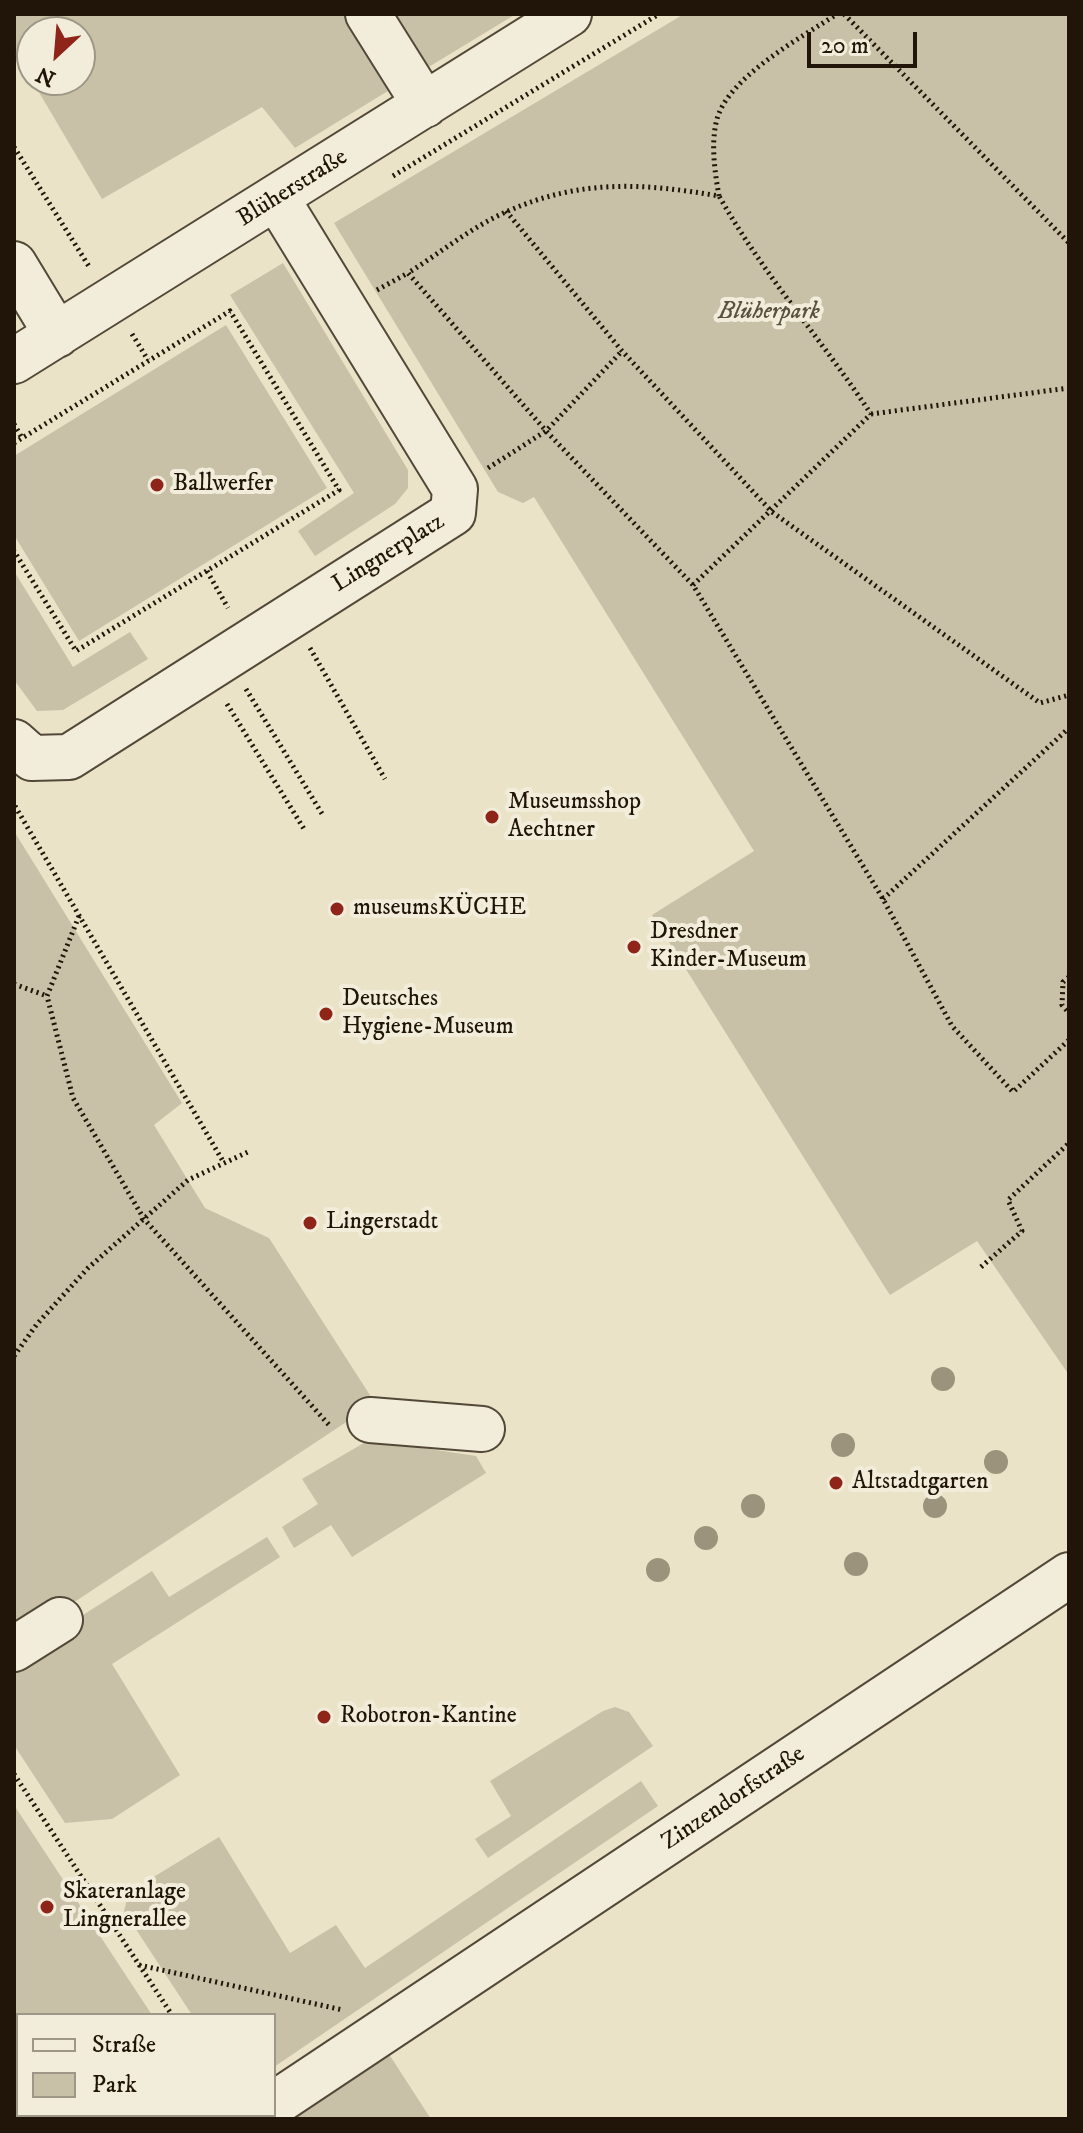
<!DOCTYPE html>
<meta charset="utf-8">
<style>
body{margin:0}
#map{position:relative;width:1083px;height:2133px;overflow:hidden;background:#ebe3c8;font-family:"IM FELL DW Pica",serif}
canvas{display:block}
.frame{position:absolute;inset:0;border:16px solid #201508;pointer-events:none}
.legend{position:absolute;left:16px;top:2013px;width:260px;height:104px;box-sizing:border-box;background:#f2eddb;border:2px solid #9e9787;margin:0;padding:10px 14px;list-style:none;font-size:24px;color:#201508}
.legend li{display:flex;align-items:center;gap:16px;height:40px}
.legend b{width:40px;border:2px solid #9e9787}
.north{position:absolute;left:16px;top:16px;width:80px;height:80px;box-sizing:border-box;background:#f2eddb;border:2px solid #9e9787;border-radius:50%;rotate:206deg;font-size:22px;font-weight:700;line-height:32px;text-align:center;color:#201508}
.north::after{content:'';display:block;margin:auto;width:28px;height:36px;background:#8f2418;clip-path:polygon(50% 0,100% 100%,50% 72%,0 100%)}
.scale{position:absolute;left:807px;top:32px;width:110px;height:36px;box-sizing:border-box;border:4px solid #201508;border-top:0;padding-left:10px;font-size:24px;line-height:28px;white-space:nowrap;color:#201508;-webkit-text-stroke:6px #f2eddb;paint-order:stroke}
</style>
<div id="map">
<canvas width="1083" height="2133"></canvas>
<div class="frame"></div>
<ul class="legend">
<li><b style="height:10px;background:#f2eddb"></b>Straße</li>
<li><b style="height:22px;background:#c8c0a7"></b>Park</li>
</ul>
<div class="north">N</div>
<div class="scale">20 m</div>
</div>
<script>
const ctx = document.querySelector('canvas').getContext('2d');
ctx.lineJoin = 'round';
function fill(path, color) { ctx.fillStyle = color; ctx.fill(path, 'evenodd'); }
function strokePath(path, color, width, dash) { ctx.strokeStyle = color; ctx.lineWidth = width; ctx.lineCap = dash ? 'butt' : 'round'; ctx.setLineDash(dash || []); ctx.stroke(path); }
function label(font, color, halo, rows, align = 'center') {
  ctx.font = font + ' "IM FELL DW Pica",serif'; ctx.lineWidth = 8; ctx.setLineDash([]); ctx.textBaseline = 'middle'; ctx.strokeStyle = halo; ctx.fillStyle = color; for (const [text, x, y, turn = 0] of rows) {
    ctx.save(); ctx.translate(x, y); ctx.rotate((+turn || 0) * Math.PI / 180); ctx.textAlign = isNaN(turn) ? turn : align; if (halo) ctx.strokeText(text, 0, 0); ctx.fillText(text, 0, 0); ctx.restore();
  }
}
fill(new Path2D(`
 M14,14H351L396,86L295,148L262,107L102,199L14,50ZM32,32H80V80H32Z
 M386,14H516L422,71Z
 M684,14H1069V1375L977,1241L890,1295L886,1289L652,915L754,851L534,497L523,503L498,492L334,223Z
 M283,263L408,470V488L395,504L315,556L298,531L354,493L230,295Z
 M226,325L327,488L79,641L14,535V456Z
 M14,571L73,667L130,632L148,659L63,710L37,711L14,680Z
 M14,831L182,1103L154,1125L205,1208L269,1238L375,1403L14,1642Z
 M369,1440L476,1456L486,1473L352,1557L331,1525L294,1548L282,1527L318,1504L302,1479Z
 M267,1537L280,1557L112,1664L180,1775L112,1819L65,1823L14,1745V1659L152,1571L169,1597Z
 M615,1707L629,1712L653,1746L488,1858L475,1839L511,1816L490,1781L603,1711Z
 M641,1781L658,1806L274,2067V2015H192L124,1911L129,1892L219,1837L290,1953L336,1925L365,1968Z
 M14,1805L152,2015H18V2115H218L220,2119H14Z
 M383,2045L431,2119H272Z`), '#c8c0a7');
const minor = new Path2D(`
 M368,14L425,105
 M14,264L57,335
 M14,361L569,14
 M14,742L32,758L69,757L453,513L455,489L277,199
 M370,1420L482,1429
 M14,1649L60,1620
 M274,2104L1069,1575`);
strokePath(minor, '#534838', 48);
strokePath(new Path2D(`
 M844,14L1069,243
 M14,147L90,268
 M393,176L659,14
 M719,196C715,173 711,147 716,123C725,78 801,38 837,14
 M506,211L622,351L772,512L1040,703L1069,695
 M377,290L408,273
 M132,334L148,360
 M871,414L1069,388
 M14,424L22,438
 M14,443L230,311L339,490L76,651L14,551
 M488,468L546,431L622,351
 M207,571L228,608
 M693,585L871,414C822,340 763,274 719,196C643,183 581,179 508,211C473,226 440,253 408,273L546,431L693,585L883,899L952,1026L1013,1092L1069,1040
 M310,648L385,779
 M246,689L324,817
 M227,704L304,829
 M15,806L224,1163
 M883,899L1069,728
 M79,916L47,996L73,1098L144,1219L330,1426
 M1069,977L1063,982L1062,1005L1069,1013
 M14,984L47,996
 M981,1267L1022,1231L1008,1200L1069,1143
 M14,1356L37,1324L88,1268L188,1180L250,1151
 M14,1774L172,2015
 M139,1965L343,2010`), '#201508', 5, [2, 4]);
strokePath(minor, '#f2eddb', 44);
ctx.fillStyle = '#9c937d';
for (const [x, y] of [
 [943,1379],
 [843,1445],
 [996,1462],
 [753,1506],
 [935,1506],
 [706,1538],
 [856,1564],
 [658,1570]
]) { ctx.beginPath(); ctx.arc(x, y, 12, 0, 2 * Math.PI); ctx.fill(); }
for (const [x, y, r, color] of [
 [157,485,8,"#8f2418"],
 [492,817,8,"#8f2418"],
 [337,909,8,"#8f2418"],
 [634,947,8,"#8f2418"],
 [326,1014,8,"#8f2418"],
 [310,1223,8,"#8f2418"],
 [836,1483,8,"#8f2418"],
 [324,1717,8,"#8f2418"],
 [47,1907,8,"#8f2418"]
]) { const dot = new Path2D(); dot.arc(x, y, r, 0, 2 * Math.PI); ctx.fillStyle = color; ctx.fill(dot); strokePath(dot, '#f2eddb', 3); }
label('24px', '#201508', '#f2eddb', [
 ["Blüherstraße",293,189,-32],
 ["Lingnerplatz",389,554,-32],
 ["Zinzendorfstraße",734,1799,-34]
]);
label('italic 24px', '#5b5140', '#f2eddb', [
 ["Blüherpark",769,313]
]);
label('24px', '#201508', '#f2eddb', [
 ["Ballwerfer",173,485],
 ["Museumsshop",508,803],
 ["Aechtner",508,831],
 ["museumsKÜCHE",353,909],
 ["Dresdner",650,933],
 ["Kinder-Museum",650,961],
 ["Deutsches",342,1000],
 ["Hygiene-Museum",342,1028],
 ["Lingerstadt",326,1223],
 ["Altstadtgarten",852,1483],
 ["Robotron-Kantine",340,1717],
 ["Skateranlage",63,1893],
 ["Lingnerallee",63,1921]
], 'left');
</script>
